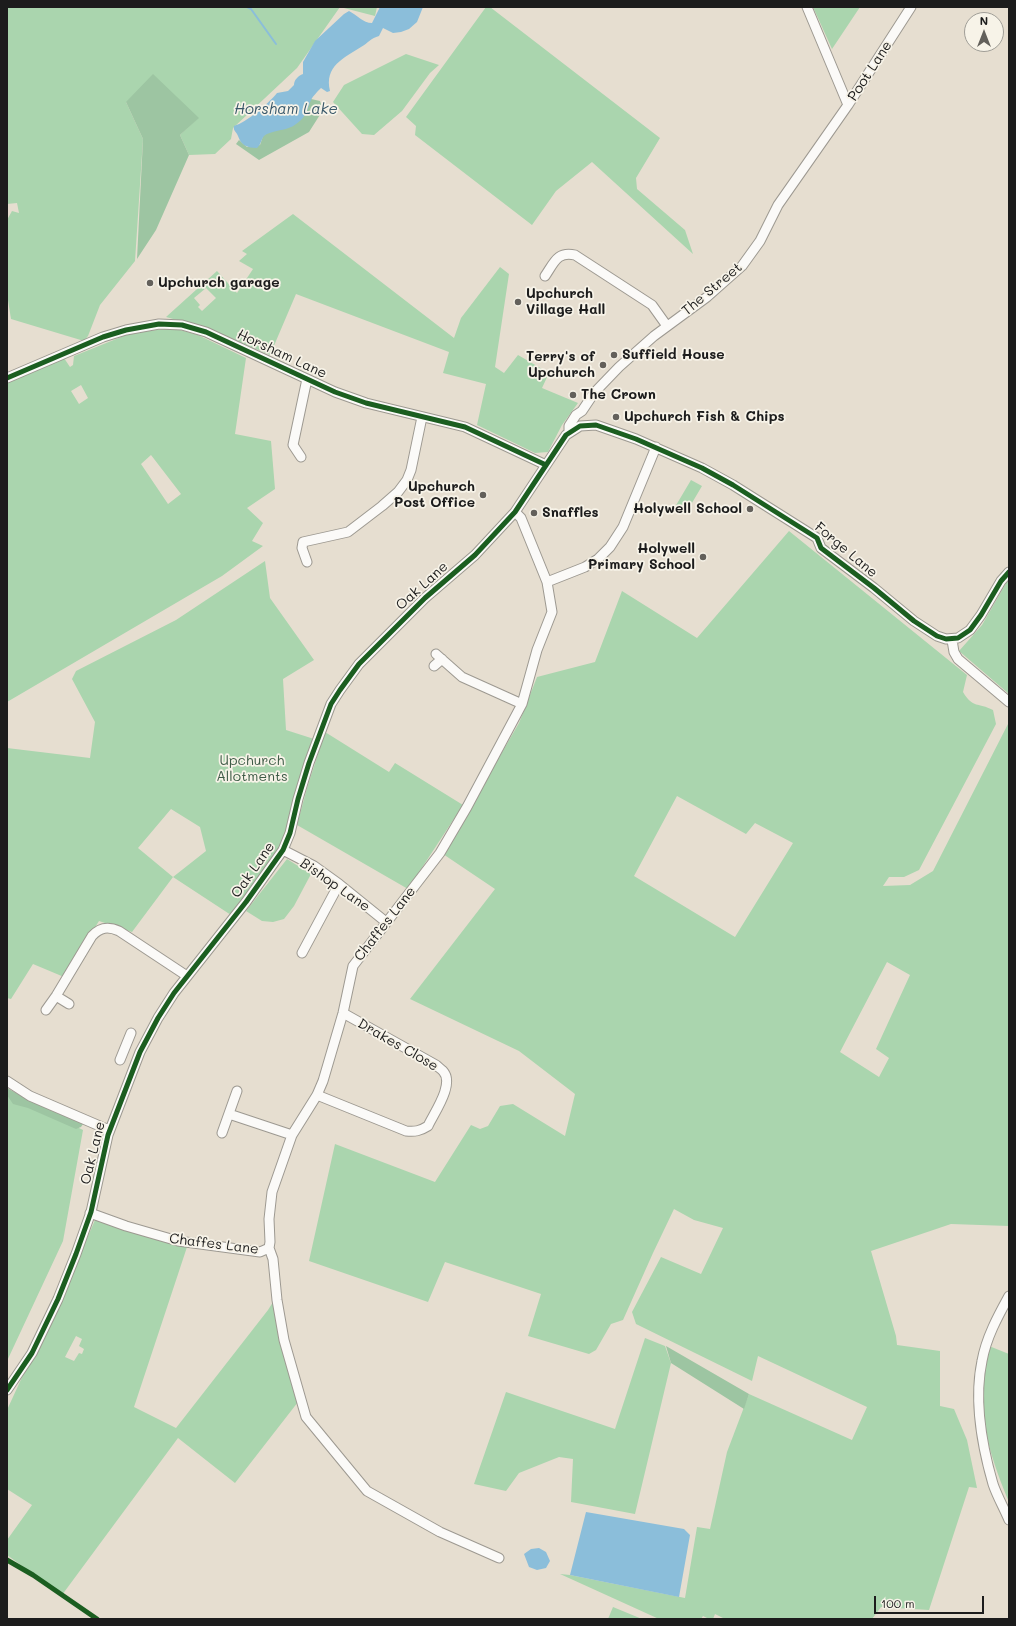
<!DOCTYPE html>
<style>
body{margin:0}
#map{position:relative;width:1016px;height:1626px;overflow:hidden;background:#e6ded0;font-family:Mali,sans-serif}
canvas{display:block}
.frame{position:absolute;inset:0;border:8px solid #1c1c1c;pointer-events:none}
.north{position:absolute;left:964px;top:12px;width:40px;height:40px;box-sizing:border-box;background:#f7f3e8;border:1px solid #9f9d96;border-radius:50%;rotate:0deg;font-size:11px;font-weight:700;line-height:16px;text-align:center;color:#1c1c1c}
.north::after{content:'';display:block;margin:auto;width:14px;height:18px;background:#63605b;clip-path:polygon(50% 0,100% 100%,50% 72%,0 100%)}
.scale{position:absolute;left:874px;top:1596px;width:110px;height:18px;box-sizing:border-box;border:2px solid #1c1c1c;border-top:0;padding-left:5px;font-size:12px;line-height:14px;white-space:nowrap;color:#1c1c1c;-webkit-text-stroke:3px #f7f3e8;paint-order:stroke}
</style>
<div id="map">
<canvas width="1016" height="1626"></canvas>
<div class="frame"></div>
<div class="north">N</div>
<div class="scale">100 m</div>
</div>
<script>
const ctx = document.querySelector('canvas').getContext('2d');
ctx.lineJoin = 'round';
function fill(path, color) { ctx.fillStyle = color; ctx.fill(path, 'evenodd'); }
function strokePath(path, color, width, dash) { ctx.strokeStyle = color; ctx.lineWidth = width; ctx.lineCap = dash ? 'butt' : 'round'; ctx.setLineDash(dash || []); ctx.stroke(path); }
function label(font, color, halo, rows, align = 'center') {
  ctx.font = font + ' Mali,sans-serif'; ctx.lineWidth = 3.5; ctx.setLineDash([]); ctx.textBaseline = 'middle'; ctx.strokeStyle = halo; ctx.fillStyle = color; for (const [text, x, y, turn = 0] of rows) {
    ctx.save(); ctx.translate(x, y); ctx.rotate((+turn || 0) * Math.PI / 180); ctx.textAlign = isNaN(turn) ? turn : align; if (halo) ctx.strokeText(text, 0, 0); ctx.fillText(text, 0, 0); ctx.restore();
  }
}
fill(new Path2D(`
 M7,7H377L375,16L340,7L297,68L233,128L231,139L215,154L189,155L180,135L198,118L126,102L143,139L135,261L100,305L88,336L84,341L11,319L7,294V220L12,211L19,213L17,203L7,204Z
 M486,7H490L660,138L636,178L637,189L685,230L693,254L592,162L556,191L532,225L415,135L416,126L406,117Z
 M813,7H860L832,49Z
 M406,54L439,65L430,73L402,111L374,135L362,134L333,102L344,85Z
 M293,214L454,338L461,318L500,267L509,274L495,367L504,373L518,355L549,373L542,388L578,403L562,425L548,452L535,453L477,425L486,384L443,373L449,352L296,294L270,355L209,329L166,317L217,271L237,293L253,269L239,261L247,254L242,251ZM206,288L216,298L202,311L198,307L200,305L194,298Z
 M173,328L198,335L246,358L235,434L271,441L275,489L247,508L263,523L252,541L263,546L222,576L7,702V383L64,358L70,367L73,365L74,356L131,333ZM81,385L88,398L79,404L71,391ZM151,455L181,494L168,504L141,464Z
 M691,480L702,486L686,513L675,507Z
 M789,531L967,675L963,692C973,709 978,702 993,710L996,724L919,870L904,877H889L883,886L910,885L933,871L1009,722V1226L951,1224L871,1251L896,1336L897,1345L940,1351V1406L954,1409L967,1440L977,1488L969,1487L929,1610L881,1607L872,1619H723V1618L715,1614L713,1619H709L703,1616L701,1619H659L560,1574L570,1575L685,1598L697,1527L710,1529L727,1452L749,1394L852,1440L867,1407L758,1356L752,1381L636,1324L632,1312L661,1257L701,1274L723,1228L694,1220L674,1209L653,1253L623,1320L611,1324L596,1350L589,1354L528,1336L541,1294L445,1262L428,1302L309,1261L335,1144L435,1182L471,1125L480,1129L488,1126L500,1106L513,1104L565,1136L575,1094L519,1051L410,999L495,889L443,854L519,723L537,677L595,662L622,591L697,638ZM677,796L746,834L755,823L793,843L735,937L634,876ZM887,962L910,975L876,1049L889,1058L879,1077L840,1052Z
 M265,561L270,598L314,660L283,679L286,730L314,739L289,823L280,846L231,915L173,877L132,932L99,921L64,977L33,964L11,999L7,998V748L90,758L95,722L72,679L76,671L176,620ZM171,809L200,827L206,851L173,877L138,848Z
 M1009,578V694L959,651L982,625Z
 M325,732L389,772L395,763L463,805L408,889L297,825L307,788Z
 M287,859L311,874L294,906L284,919L273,922L262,921L246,911Z
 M7,1092L83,1130L63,1241L7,1361Z
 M95,1220L187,1247L134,1407L176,1428L268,1310L273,1302L298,1402L235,1483L178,1438L62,1595L7,1555V1540L32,1505L7,1489V1410L51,1314L78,1259ZM76,1336L82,1339L79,1346L84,1349L82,1354L79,1353L74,1361L65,1357Z
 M645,1338L665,1346L671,1363L635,1514L571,1502L573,1459L559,1457L519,1473L506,1491L474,1484L506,1392L615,1429Z
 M989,1346L1009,1354V1502C993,1464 979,1422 982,1380C983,1369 987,1357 989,1346Z
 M613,1607L642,1619H608Z`), '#aad5ae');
fill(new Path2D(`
 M153,74L199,118L180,135L189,155L156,230L137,259L143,139L126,102Z
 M311,99L320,101L323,110L309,132L259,160L236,144L239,140L247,147L260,145L263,136Z
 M7,1088L27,1099L83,1124L81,1127L76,1129L28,1108L13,1104L7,1095Z
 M666,1346L749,1394L744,1409L671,1363Z`), '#9dc5a2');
fill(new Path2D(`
 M380,7L393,8L423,7L417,22L409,29L401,32L393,33L383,28L379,36C371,38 368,43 361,47C344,58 324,66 330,91L327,92L321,88C318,91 313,96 311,100C308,107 307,114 301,120C288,132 282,128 267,134C261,136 262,144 257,148C247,148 241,145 238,136C236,131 233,131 234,126C247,122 268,104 277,93L288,91L294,85C294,80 298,76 303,74V62L315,41L344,14L349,11C357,15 363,23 372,23Z
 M586,1512L684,1529L690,1535L679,1597L570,1575Z
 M539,1548L546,1552L550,1561L546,1568L537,1570L529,1567L524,1554L531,1549Z`), '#8bbeda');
strokePath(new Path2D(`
 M247,7L251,9L276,44`), '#8bbeda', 2);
const minor = new Path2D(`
 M807,7L848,105
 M545,276C554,263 557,251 575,255L652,305L667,326
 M7,378L103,337L126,330L159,324L182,325L206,332L335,392L366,403L465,427L546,465
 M569,433V426L576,415L582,411L594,393L619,367L654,336L707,297L742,266L760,241L778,205L848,105L911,7
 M301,457L293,445L307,379
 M307,562L302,548L303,542L348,532L382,506L398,492L407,480L411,470L422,417
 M547,582L585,567L598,559L610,547L623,527L656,447
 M952,640L954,652L958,659L1009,702
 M436,654L462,677L522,704
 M434,666L442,659
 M283,850L314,866L339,884L386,922
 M302,953L339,884
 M56,996L69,1004
 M46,1010L56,996L92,936C100,927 108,926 119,931L187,976
 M120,1060L131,1033
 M7,1081L30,1096L109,1130
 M317,1095L406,1131C415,1132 420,1131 428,1126C434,1113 455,1084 443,1071C441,1069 438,1067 436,1065L343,1013
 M229,1114L292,1135
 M222,1133L237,1091
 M90,1213L126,1226L178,1241L260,1252L269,1248L270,1242L269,1219L272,1192L292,1135L317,1095L323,1081L343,1013L353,966L440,853L467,807L522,704L537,650L552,612L547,582L521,518L515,512
 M269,1248L273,1259L277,1300L284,1340L306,1417L367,1491L440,1532L499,1558
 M1009,1296C998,1316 986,1338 982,1361C974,1399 982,1446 993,1484C997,1496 1004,1508 1009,1520
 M7,1390L32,1353L58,1299L76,1254L91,1212L108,1135L140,1052L158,1018L174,993L246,902L283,850L290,833L298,799L309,763L331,704L340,690L359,664L425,598L475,555L515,512L566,435L580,426L596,425L636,439L702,468L733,485L817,538L821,548L874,588L914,621L937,636L946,639L958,638L970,630L981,615L1001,581L1009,572`);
strokePath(minor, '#9d9991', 11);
strokePath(minor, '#fbfaf8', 9);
strokePath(new Path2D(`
 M7,378L103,337L126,330L159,324L182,325L206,332L335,392L366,403L465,427L546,465
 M7,1390L32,1353L58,1299L76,1254L91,1212L108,1135L140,1052L158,1018L174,993L246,902L283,850L290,833L298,799L309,763L331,704L340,690L359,664L425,598L475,555L515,512L566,435L580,426L596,425L636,439L702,468L733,485L817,538L821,548L874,588L914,621L937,636L946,639L958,638L970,630L981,615L1001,581L1009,572
 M7,1560L33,1575L97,1619`), '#1b5e20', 5);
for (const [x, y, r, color] of [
 [150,283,4,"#63605b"],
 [518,302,4,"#63605b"],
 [614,355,4,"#63605b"],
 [603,365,4,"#63605b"],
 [573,395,4,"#63605b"],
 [616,417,4,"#63605b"],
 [483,495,4,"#63605b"],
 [750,509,4,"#63605b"],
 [534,513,4,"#63605b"],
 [703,557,4,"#63605b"]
]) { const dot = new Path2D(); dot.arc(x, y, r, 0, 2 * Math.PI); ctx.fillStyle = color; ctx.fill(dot); strokePath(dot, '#f7f3e8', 1.5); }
label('14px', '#1c1c1c', '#f7f3e8', [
 ["Poot Lane",870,71,-57],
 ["The Street",712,289,-40],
 ["Horsham Lane",282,354,25],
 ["Forge Lane",846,550,40],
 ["Oak Lane",422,586,-42],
 ["Oak Lane",253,870,-55],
 ["Bishop Lane",335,885,35],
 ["Chaffes Lane",385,924,-52],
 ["Drakes Close",398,1045,30],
 ["Oak Lane",93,1153,-76],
 ["Chaffes Lane",214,1244,7]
]);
label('bold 14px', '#1c1c1c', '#f7f3e8', [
 ["Upchurch garage",158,283],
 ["Upchurch",526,294],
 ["Village Hall",526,310],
 ["Suffield House",622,355],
 ["Terry's of",595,357,"right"],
 ["Upchurch",595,373,"right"],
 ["The Crown",581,395],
 ["Upchurch Fish & Chips",624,417],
 ["Upchurch",475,487,"right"],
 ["Post Office",475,503,"right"],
 ["Holywell School",742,509,"right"],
 ["Snaffles",542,513],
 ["Holywell",695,549,"right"],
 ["Primary School",695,565,"right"]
], 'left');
label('14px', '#3c5a45', '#f7f3e8', [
 ["Upchurch",252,761],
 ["Allotments",252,777]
]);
label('italic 15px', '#39586a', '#f7f3e8', [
 ["Horsham Lake",286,109]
]);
</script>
